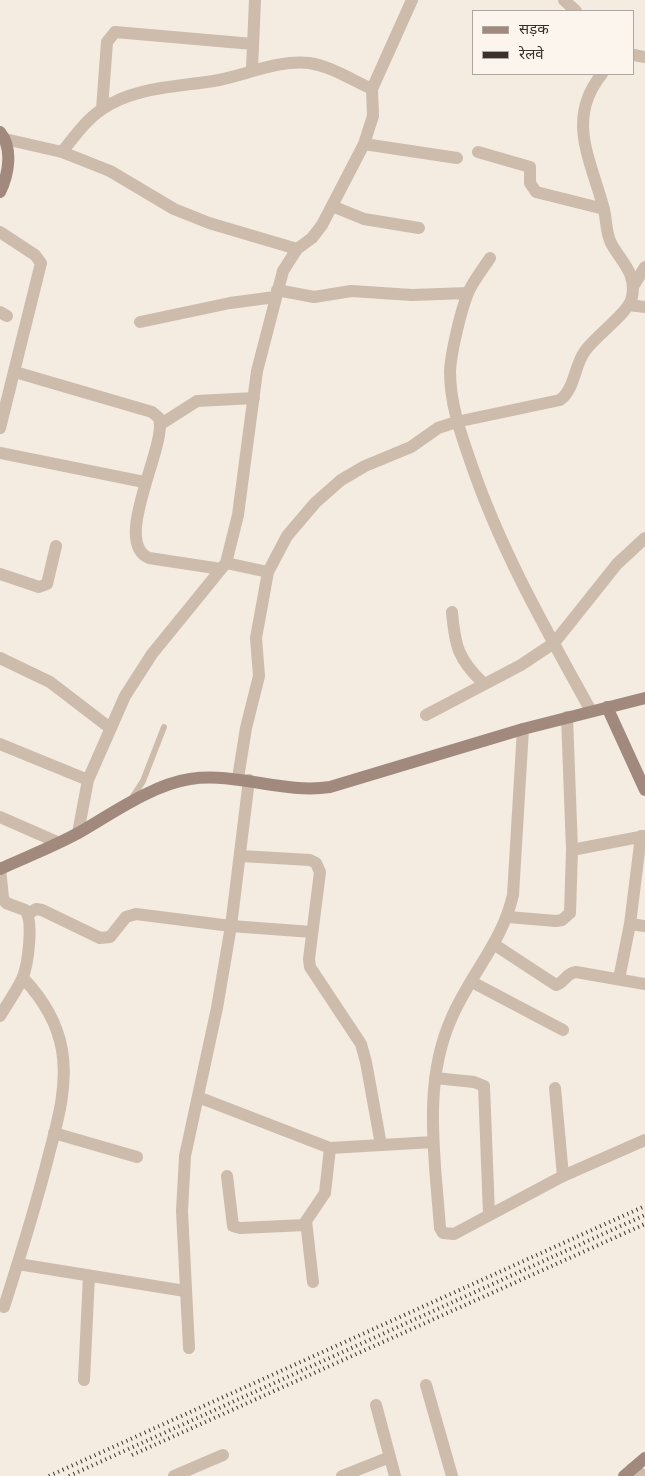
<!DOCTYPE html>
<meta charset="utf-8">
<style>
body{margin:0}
#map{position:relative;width:645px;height:1476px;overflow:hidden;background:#f4ebe1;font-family:"Fira Sans Condensed","Noto Sans Devanagari",sans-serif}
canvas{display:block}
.legend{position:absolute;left:472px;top:10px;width:162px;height:65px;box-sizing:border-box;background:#fbf5ee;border:1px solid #aea6a0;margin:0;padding:6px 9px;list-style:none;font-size:15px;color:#3b302b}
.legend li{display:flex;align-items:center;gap:10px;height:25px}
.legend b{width:25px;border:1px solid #aea6a0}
</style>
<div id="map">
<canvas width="645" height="1476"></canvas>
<ul class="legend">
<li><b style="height:6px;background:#a18a7d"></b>सड़क</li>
<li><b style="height:6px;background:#3b302b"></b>रेलवे</li>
</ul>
</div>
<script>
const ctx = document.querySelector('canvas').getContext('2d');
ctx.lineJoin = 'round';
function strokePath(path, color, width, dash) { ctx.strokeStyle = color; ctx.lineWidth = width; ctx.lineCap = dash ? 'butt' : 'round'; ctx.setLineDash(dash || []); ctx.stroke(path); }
strokePath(new Path2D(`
 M132,798L143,781L164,727`), '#cdbbac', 6);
strokePath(new Path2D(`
 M564,0L576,11
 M634,55L645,57
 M252,69L255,0
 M102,109L107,42L115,32L253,44
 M5,139L62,152L110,171L174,209L209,223L297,249
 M364,144L457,158
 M62,152C74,137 86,120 101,110C134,86 181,87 219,80C248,74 278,60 309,63C330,66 352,80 372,89
 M478,152L530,167V183L536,192L604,209
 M332,206L364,219L419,228
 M0,232L35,255L41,263L0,428
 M490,258C483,269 473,281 468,293C461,310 451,352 450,371C450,405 461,434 472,466C502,553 547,631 591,711
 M634,285L645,267
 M277,290L314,297L351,291L412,295L468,293
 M629,305L645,307
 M0,312L7,316
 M140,322L230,303L275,297
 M15,372L152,412L159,418C168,445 111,542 149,558L221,569
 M161,424L197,401L254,398
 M0,453L144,482
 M226,563L268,572
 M0,574L39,587L47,584L56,546
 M452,612C455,646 458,659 483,683
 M0,658L50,682L110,728
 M426,715L521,665L554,643L617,564L645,538
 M523,729L513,895C502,943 471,973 452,1017C422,1082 435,1158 440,1228L443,1233L454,1234L563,1176L645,1140
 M0,744L88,780
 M238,778L246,728L259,676L256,638L268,572L287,536L315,503L341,480L365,466L411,447L438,428L456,422L560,400C575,389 574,366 585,351C596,335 629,313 632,297C637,273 621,262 611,243C605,231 607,218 603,206C590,158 566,118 602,74
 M0,817L57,842
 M78,833L88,780L125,696L152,654L226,563L238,515L257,371L283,271L297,249L312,238L322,225L364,144L373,116L372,89L412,0
 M572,850L645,836
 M241,856L310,860L316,863L320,872L309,959L310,967L361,1044L366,1062L381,1145
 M28,914L36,909L42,910L100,938L110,937L126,917L136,914L231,926L312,932
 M508,917L556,921L562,920L570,913L572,850L567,717
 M630,924L645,926
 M495,945L556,985C565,982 566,973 576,972L645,984
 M619,979L630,924L641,836
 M472,982L563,1030
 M0,1016C7,1004 16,992 22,979C28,966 34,920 25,910L6,903L3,898L0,868
 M435,1078L474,1082L484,1086L489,1214
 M555,1088L563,1176
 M198,1097L330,1148L433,1142
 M54,1133L137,1157
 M227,1176L233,1226L240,1228L306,1225
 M18,1264L185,1291
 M313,1282L306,1221L325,1193L330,1148
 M4,1307C20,1257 36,1206 49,1154C58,1120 68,1085 62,1050C57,1021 42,998 23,978
 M189,1348L182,1211L185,1156L217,1008L231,926L249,780
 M84,1380L89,1276
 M426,1385L452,1476
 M376,1405L395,1476
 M632,1469L645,1476
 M174,1476L223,1455
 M342,1476L390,1457`), '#cdbbac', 12);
strokePath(new Path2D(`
 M0,132C13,148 9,174 0,192
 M607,707L645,790
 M0,869C26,857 55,846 80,832C111,814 154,784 190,779C237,772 283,794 330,787L523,729L645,698
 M624,1476L645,1458`), '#a18a7d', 12);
strokePath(new Path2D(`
 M132,1455L645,1224
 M49,1476L645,1206
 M69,1476L645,1215`), '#3b302b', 4, [1, 4]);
</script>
